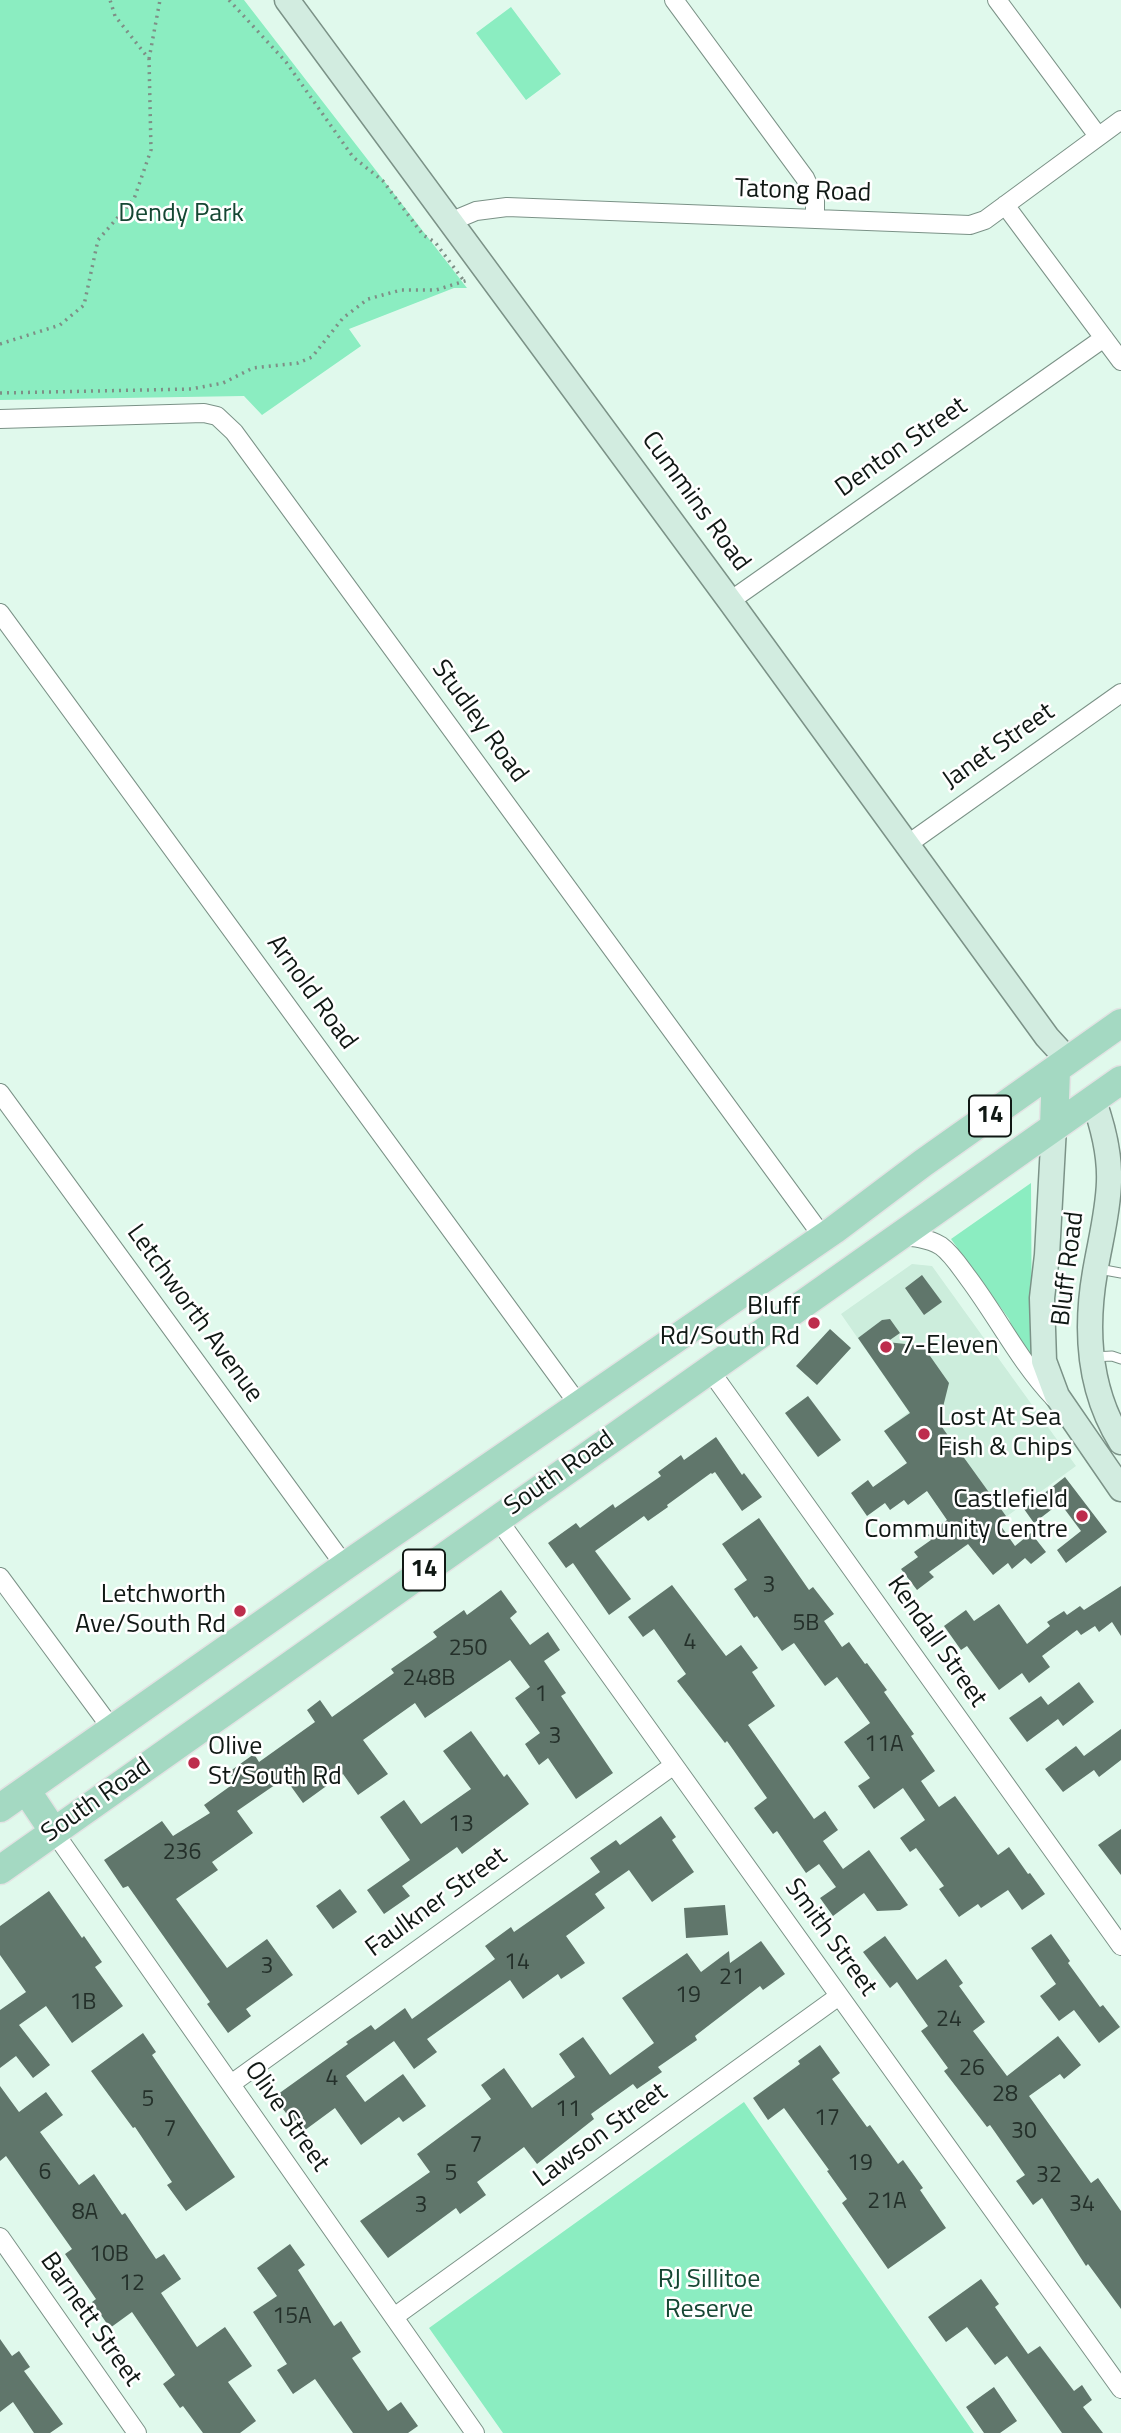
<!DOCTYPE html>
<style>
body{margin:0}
canvas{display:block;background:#e0f9ec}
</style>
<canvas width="1121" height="2433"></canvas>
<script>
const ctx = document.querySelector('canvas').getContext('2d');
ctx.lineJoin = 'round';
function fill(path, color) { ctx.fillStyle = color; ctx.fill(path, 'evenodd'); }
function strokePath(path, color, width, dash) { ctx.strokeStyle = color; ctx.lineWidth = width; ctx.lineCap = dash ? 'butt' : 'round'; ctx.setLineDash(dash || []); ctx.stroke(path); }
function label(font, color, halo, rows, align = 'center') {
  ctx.font = font + ' "Titillium Web",sans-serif'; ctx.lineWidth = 5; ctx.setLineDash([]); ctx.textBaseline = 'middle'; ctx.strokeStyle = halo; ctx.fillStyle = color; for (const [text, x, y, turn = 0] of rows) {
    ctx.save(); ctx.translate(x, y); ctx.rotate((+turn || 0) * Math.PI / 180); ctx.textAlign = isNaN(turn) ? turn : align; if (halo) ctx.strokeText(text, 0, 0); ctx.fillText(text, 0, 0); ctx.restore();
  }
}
fill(new Path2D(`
 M912,1264L932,1266L1076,1466L966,1546L884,1431L909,1412L841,1314Z`), '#cceddc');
fill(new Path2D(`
 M0,0H244L467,288H454L349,329L361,346L262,415L244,396L0,400Z
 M511,7L561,74L526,100L476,33Z
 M1031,1183L1032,1352L1030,1354L1015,1334L1009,1319L951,1239Z
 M744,2102L974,2433H503L429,2328Z`), '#8bedc1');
fill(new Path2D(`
 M922,1275L942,1302L924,1315L905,1288Z
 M890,1319L900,1333L887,1342L923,1346L949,1383L939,1423L1006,1516L998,1522L1015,1546L1031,1533L1046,1552L1031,1564L1025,1558L1012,1569L1008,1563L993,1575L968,1544L929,1572L934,1577L917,1590L901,1569L918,1557L914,1552L931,1540L928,1535L947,1520L927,1491L908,1505L904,1500L890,1510L885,1503L867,1516L851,1493L868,1480L873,1487L907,1463L884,1431L910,1413L858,1338L882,1320Z
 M830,1329L851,1348L817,1385L796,1366Z
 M808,1396L841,1440L818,1457L785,1413Z
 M716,1437L742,1475L744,1473L762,1497L742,1511L715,1472L712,1474L711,1473L667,1505L668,1507L648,1521L644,1516L595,1551L631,1599L609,1615L573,1563L566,1568L548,1543L576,1523L580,1528L613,1504L615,1508L661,1476L658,1472L681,1455L684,1460Z
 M1065,1477L1107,1532L1066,1563L1057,1550L1081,1531L1060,1503L1034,1523L1024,1509Z
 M759,1518L809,1590L813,1587L834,1614L824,1621L842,1647L849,1642L865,1664L867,1663L887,1690L884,1692L914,1734L911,1736L935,1771L921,1781L939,1807L955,1796L998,1855L1009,1847L1028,1874L1030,1873L1045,1894L1022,1910L1008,1890L981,1908L978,1904L959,1917L939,1889L944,1886L916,1848L910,1852L900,1838L925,1820L903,1788L874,1809L858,1786L870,1778L844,1742L870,1723L837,1677L825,1686L794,1643L782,1651L757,1616L754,1618L734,1589L747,1580L722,1544Z
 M672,1585L726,1656L741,1645L758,1668L752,1672L775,1706L748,1725L814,1819L825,1811L838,1830L823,1841L843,1869L869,1850L908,1905L900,1910L877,1911L864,1893L833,1916L820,1898L836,1887L819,1864L806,1873L777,1831L773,1834L754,1808L767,1798L727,1741L725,1743L677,1681L686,1674L654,1629L643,1637L628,1617Z
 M1121,1586V1636L1112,1622L1099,1632L1095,1626L1081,1635L1077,1630L1042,1656L1050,1667L1029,1683L1022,1673L999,1690L967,1646L961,1650L944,1626L966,1610L974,1621L999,1604L1027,1644L1050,1626L1047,1622L1064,1611L1067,1615L1080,1606L1084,1610Z
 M501,1590L517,1612L510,1618L530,1645L548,1632L560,1650L544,1661L566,1693L561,1696L613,1773L576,1799L548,1758L539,1765L525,1744L540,1733L515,1698L530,1687L510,1660L425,1718L415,1703L363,1740L388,1774L358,1795L343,1774L303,1803L285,1778L237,1811L253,1833L212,1862L218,1870L176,1899L227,1968L267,1939L293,1975L246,2009L251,2016L228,2033L207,2004L210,2002L128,1886L123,1888L104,1860L162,1821L173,1836L210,1813L204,1805L236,1782L229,1772L254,1754L259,1762L315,1722L307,1710L320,1700L332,1717L394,1673L391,1669L437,1637L433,1632L464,1610L467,1615Z
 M1079,1682L1094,1702L1063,1726L1058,1719L1027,1742L1009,1718L1041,1696L1048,1705Z
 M1121,1729V1760L1099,1777L1094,1770L1063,1792L1045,1769L1076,1746L1084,1756Z
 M471,1731L504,1777L507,1774L529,1804L462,1854L457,1847L402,1886L410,1896L384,1914L367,1890L410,1860L380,1817L404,1800L421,1824L471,1789L443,1751Z
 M661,1816L676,1837L672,1840L694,1872L652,1902L629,1870L595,1894L605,1908L566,1936L585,1963L561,1979L558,1974L523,1999L510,1980L427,2039L437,2052L414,2069L394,2041L346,2076L365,2102L403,2074L426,2106L403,2122L399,2117L361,2145L335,2108L301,2133L274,2097L348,2044L346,2042L371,2025L375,2030L405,2008L412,2019L495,1959L485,1946L511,1927L514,1932L600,1872L590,1858L616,1840L620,1845Z
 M1121,1829V1875L1098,1845Z
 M340,1889L357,1912L333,1929L316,1906Z
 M49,1891L82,1938L84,1936L102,1962L95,1967L123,2006L72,2043L46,2006L19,2025L50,2065L33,2078L16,2056L0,2068V2010L26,1992L0,1955V1926Z
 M725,1905L728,1935L686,1938L684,1908Z
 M1051,1934L1070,1961L1068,1963L1100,2007L1103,2005L1120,2027L1099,2043L1074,2010L1059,2021L1040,1996L1056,1984L1031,1948Z
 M885,1936L917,1980L946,1959L963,1983L959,1986L985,2022L973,2031L1007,2076L1058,2036L1081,2065L1064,2079L1060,2074L1029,2096L1091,2183L1098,2178L1121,2211V2309L1088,2264L1086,2266L1042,2198L1033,2205L1016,2181L1025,2175L990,2125L987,2127L944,2071L948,2068L921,2031L928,2026L897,1982L890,1988L863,1952Z
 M761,1941L785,1974L763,1990L760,1986L695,2036L697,2040L658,2067L662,2072L637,2089L633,2084L591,2114L594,2119L537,2164L524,2147L477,2182L486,2195L460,2214L456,2208L388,2258L360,2221L430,2172L417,2154L491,2099L481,2085L504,2068L532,2108L575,2077L559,2054L583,2037L610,2075L654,2043L622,1998L687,1953L701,1972L729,1951L730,1963Z
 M143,2033L156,2052L152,2055L235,2177L186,2211L167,2185L172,2182L135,2127L133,2128L91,2071Z
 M820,2045L840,2073L832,2079L867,2127L870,2125L898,2164L903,2160L923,2188L920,2190L946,2228L888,2269L842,2203L847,2199L827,2171L829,2170L784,2108L768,2120L753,2098L800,2064L798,2061Z
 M0,2086L19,2112L46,2092L63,2115L40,2132L79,2185L94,2174L122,2215L125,2213L156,2259L164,2254L181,2279L161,2293L197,2347L225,2327L252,2366L228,2382L256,2421L240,2433H203L183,2406L180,2408L163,2384L175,2375L132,2312L110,2328L92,2302L96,2299L65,2254L72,2249L6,2156L0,2161Z
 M290,2244L305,2265L298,2270L334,2326L341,2321L361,2352L352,2358L388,2411L401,2402L418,2426L408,2433H353L315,2379L293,2394L277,2370L287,2364L253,2312L277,2296L257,2268Z
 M981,2279L999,2304L995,2307L1028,2354L1040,2346L1074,2391L1082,2385L1092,2400L1083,2407L1103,2433H1062L1007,2356L995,2365L967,2327L946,2342L928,2317Z
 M0,2339L12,2356L19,2351L30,2367L24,2371L63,2424L50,2433H34L13,2402L0,2412Z
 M994,2387L1017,2421L1000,2433H984L966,2407Z`), '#60766b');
const service = new Path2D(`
 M1099,1269L1121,1273
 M1093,1357L1112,1356L1121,1359`);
const minor = new Path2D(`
 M674,0L805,178L815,200V218
 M997,0L1098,136
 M1005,205L1121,361
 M452,221L476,211L507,207L970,225L985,220L1121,120
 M0,419L204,413L217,416L234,432L823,1237
 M730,601L1104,338
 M0,613L579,1405
 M908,844L1121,693
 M0,1093L345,1566
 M899,1236C913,1237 928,1238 941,1246C952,1254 960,1267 969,1279C998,1318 1020,1362 1054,1398
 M709,1369L1121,1946
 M497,1518L1121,2389
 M0,1577L112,1729
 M54,1832L475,2433
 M231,2084L674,1765
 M0,2237L137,2433
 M394,2317L839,1996`);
const secondary = new Path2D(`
 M287,0L730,601L1047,1037L1069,1061
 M1093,1099C1103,1126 1110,1154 1109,1182C1108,1213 1100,1242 1095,1272C1085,1330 1089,1391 1121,1442
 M1054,1127L1047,1255L1042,1298L1044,1361L1057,1396L1121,1489`);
const primary = new Path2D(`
 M1054,1127L1056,1070
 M26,1790L54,1832
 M0,1808L345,1566L834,1230L923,1163L1121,1023
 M0,1870L1121,1080`);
strokePath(service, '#7b9287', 11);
strokePath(minor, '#7b9287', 20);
strokePath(secondary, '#7b9287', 27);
strokePath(primary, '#e2e3e3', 31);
strokePath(new Path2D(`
 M229,0L286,62L353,157L383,181L423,235L435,242L464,281
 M149,59L160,0
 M0,344L60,325L84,305L98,240L134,199L151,150L149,59L115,16L110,0
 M0,393L191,389L223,383L253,368L298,363L312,357L343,318L368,299L401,290H436L468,280`), '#7e8f86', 3.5, [2, 5]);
strokePath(service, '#fff', 9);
strokePath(minor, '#fff', 18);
strokePath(secondary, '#d2ece0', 24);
strokePath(primary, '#a4d9c2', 28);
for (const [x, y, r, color] of [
 [814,1323,7,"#bd2d4d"],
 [886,1347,7,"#bd2d4d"],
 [924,1434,7,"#bd2d4d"],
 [1082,1516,7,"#bd2d4d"],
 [240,1611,7,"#bd2d4d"],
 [194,1763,7,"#bd2d4d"]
]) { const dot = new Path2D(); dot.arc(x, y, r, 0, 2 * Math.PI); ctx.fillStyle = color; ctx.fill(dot); strokePath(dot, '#fff', 2.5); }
label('23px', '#24302a', null, [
 ["3",769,1586],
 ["5B",806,1624],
 ["4",690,1643],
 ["250",468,1649],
 ["248B",429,1679],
 ["1",541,1695],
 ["3",555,1737],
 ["11A",884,1745],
 ["13",461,1825],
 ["236",182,1853],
 ["14",517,1963],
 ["3",267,1967],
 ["21",732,1978],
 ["19",688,1996],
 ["1B",83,2003],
 ["24",949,2020],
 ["26",972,2069],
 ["4",332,2079],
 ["28",1005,2095],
 ["5",148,2100],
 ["11",568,2110],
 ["17",827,2119],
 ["7",170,2130],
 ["30",1024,2132],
 ["7",476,2146],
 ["19",860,2164],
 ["6",45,2173],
 ["5",451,2174],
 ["32",1049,2176],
 ["21A",887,2202],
 ["34",1082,2205],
 ["3",421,2206],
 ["8A",85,2213],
 ["10B",109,2255],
 ["12",132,2284],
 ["15A",292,2317]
]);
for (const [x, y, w] of [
 [990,1116,42],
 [424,1570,42]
]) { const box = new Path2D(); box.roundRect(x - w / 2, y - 20.5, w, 41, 5); ctx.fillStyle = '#fff'; ctx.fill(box); strokePath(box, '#101814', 2); }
label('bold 24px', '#101814', null, [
 ["14",990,1116],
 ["14",424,1570]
]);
label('26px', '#101814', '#fff', [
 ["Tatong Road",803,192,2],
 ["Denton Street",902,448,-35],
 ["Cummins Road",695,502,54],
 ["Studley Road",479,722,54],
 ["Janet Street",999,747,-35],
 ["Arnold Road",311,993,54],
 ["Bluff Road",1069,1269,-83],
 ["Letchworth Avenue",194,1314,54],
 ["South Road",560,1474,-35],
 ["Kendall Street",936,1642,55],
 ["South Road",97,1801,-35],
 ["Faulkner Street",437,1903,-36],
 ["Smith Street",830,1938,54],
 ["Olive Street",286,2117,55],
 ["Lawson Street",601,2136,-36],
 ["Barnett Street",90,2320,55]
]);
label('26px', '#154733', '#fff', [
 ["Dendy Park",181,215],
 ["RJ Sillitoe",709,2281],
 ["Reserve",709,2311]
]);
label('26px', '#101814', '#fff', [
 ["Bluff",800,1308],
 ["Rd/South Rd",800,1338],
 ["7-Eleven",900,1347,"left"],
 ["Lost At Sea",938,1419,"left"],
 ["Fish & Chips",938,1449,"left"],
 ["Castlefield",1068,1501],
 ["Community Centre",1068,1531],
 ["Letchworth",226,1596],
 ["Ave/South Rd",226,1626],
 ["Olive",208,1748,"left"],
 ["St/South Rd",208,1778,"left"]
], 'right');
</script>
